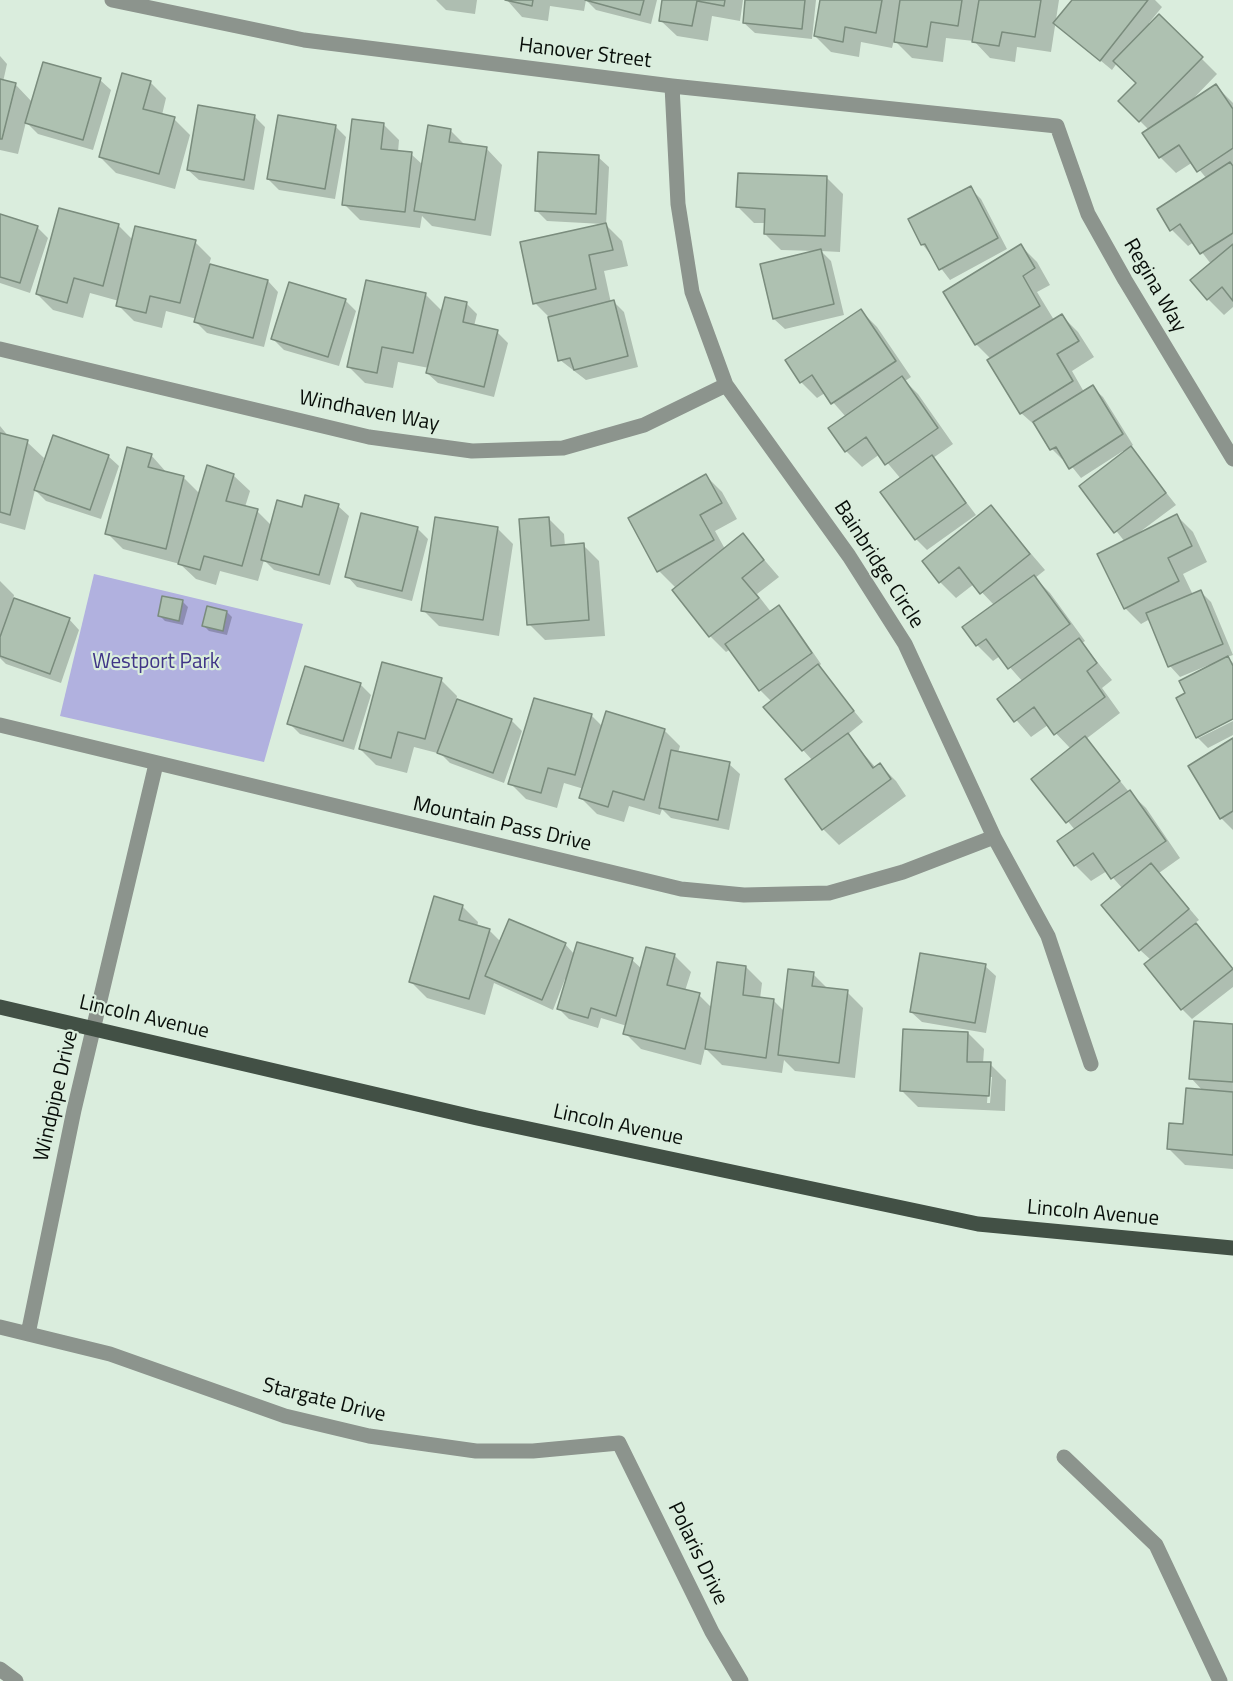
<!DOCTYPE html>
<style>
body{margin:0}
canvas{display:block;background:#daeddd}
</style>
<canvas width="1233" height="1681"></canvas>
<script>
const ctx = document.querySelector('canvas').getContext('2d');
ctx.lineJoin = 'round';
function fill(path, color) { ctx.fillStyle = color; ctx.fill(path, 'evenodd'); }
function strokePath(path, color, width, dash) { ctx.strokeStyle = color; ctx.lineWidth = width; ctx.lineCap = dash ? 'butt' : 'round'; ctx.setLineDash(dash || []); ctx.stroke(path); }
function label(font, color, halo, rows, align = 'center') {
  ctx.font = font + ' "Titillium Web",sans-serif'; ctx.lineWidth = 4.5; ctx.setLineDash([]); ctx.textBaseline = 'middle'; ctx.strokeStyle = halo; ctx.fillStyle = color; for (const [text, x, y, turn = 0] of rows) {
    ctx.save(); ctx.translate(x, y); ctx.rotate((+turn || 0) * Math.PI / 180); ctx.textAlign = isNaN(turn) ? turn : align; if (halo) ctx.strokeText(text, 0, 0); ctx.fillText(text, 0, 0); ctx.restore();
  }
}
fill(new Path2D(`
 M94,574L303,624L264,762L60,716Z`), '#b1b1df');
fill(new Path2D(`
 M436,0H477L475,14L446,10Z
 M507,0H657L651,24L596,10L586,0L584,11L550,6L548,21L522,17Z
 M664,0H743L740,21L712,16L708,41L677,36L660,20Z
 M746,0H816L812,39L755,33L744,23Z
 M822,0H1059L1051,52L1017,47L1015,62L990,58L974,41L946,38L943,62L912,58L894,40L892,48L861,42L859,57L831,52L815,36Z
 M1074,0H1155L1162,7L1149,23L1150,25L1159,16L1217,74L1192,100L1216,86L1233,103V307L1224,315L1208,299L1211,264L1194,242L1188,246L1172,230L1159,210L1207,179L1193,162L1176,173L1160,157L1149,130L1120,101L1138,83L1117,63L1112,70L1055,23Z
 M0,56L7,64L3,82L15,84L33,103L100,80L111,90L93,150L38,134L26,122L18,154L0,150Z
 M150,82L166,98L162,115L174,119L190,135L175,189L116,173L100,157Z
 M254,116L265,127L254,190L199,180L188,170Z
 M383,124L399,140L398,152L411,154L423,165L450,130L466,146L486,148L502,165L491,236L432,226L422,216L420,228L360,220L344,204Z
 M335,126L346,137L335,199L279,190L268,179Z
 M598,157L609,167L606,225L622,241L628,266L604,271L611,303L614,302L624,312L638,367L586,380L560,360L550,318L535,303L603,224L547,221L537,211Z
 M827,178L843,194L840,252L821,251L831,261L844,315L785,329L774,319L815,251L781,250L765,234L766,223H754L738,207Z
 M970,188L981,199L1007,249L950,280L923,245L910,220Z
 M0,215L37,227L48,238L30,293L0,283Z
 M118,225L133,240L195,242L211,258L209,265L268,281L278,292L264,347L207,333L196,322L197,319L166,311L162,328L134,321L118,305L119,301L90,293L83,318L53,310L37,294Z
 M1021,246L1037,262L1050,285L1037,292L1054,320L1062,316L1078,332L1094,357L1072,371L1084,392L1092,387L1103,397L1133,445L1130,447L1176,505L1137,534L1177,516L1193,532L1207,562L1183,574L1193,595L1200,591L1211,602L1233,655L1227,657L1233,663V718L1199,735V738L1233,721V735L1208,748L1197,737L1187,694L1210,667L1209,665L1180,677L1170,666L1150,619L1141,624L1125,608V542L1081,486L1125,453L1123,451L1081,478L1065,458L1062,459L1052,449L1038,428L1021,413L991,359L976,344Z
 M425,294L443,312L467,304L477,314L474,326L497,332L508,343L494,397L438,383L427,373L429,368L398,362L393,388L365,383L349,367Z
 M345,300L356,311L339,366L284,350L273,339Z
 M861,311L877,327L911,377L905,381L918,394L953,444L933,458L976,515L927,550L916,539L901,479L880,454L862,467L846,451L830,428L846,417L825,393L817,398L801,382Z
 M0,426L9,437L27,442L44,458L42,465H44L108,456L119,466L101,519L46,501L35,490L25,530L0,523Z
 M151,455L167,473L183,477L200,494L233,475L250,491L245,507L257,511L272,526L303,508L338,506L349,516L330,585L274,570L264,560L258,581L220,571L216,585L196,579L180,564L123,549L107,533Z
 M706,476L722,492L737,519L715,531L725,549L743,535L779,577L757,594L771,612L778,607L789,618L821,664L818,667L863,722L847,735L876,768L880,765L896,781L906,796L839,845L823,829L813,761L803,750L772,702L760,690L731,649L726,652L710,636L674,590L676,588L659,571Z
 M991,507L1045,570L1035,578L1050,593L1085,641L1082,643L1112,680L1102,688L1120,713L1086,739L1129,792L1146,808L1180,858L1159,873L1199,920L1195,923L1233,969V987L1192,1019L1182,1009L1151,960L1140,950L1123,889L1107,871L1091,881L1075,865L1059,842L1075,830L1033,779L1071,749L1048,725L1031,737L999,700L1023,682L1000,656L993,661L977,645L994,605L974,584L956,598L940,582Z
 M548,518L564,534L565,546L583,545L599,561L605,636L545,640L529,624Z
 M417,528L428,539L412,601L357,587L347,576Z
 M497,528L513,544L499,636L439,626L423,610Z
 M0,581L14,595L13,600L69,619L79,630L61,683L6,664L0,658Z
 M183,602L188,607L183,625L165,621L160,616Z
 M227,612L232,617L227,635L209,631L204,626Z
 M441,680L457,696L456,701L512,721L522,731L504,783L450,763L441,754L414,747L407,773L376,765L360,749Z
 M360,684L371,695L354,750L300,734L289,723Z
 M535,700L592,716L603,727L664,730L680,746L678,753L729,764L740,774L729,830L671,818L662,809L660,815L629,806L624,822L597,814L581,798L584,789L564,783L557,808L526,799L510,783Z
 M1233,740V830L1221,818Z
 M462,906L478,922L477,927L489,930L501,942L565,944L575,955L632,960L642,969L647,949L675,956L691,972L685,991L699,995L712,1008L746,967L762,983L760,999L774,1001L785,1012L813,974L829,990L847,992L863,1008L855,1078L795,1071L784,1060L782,1073L722,1065L705,1048L701,1065L641,1049L625,1033L627,1026L601,1018L598,1028L569,1019L559,1009L567,980L565,979L553,1010L494,983L485,1015L427,998L411,982Z
 M985,966L996,976L986,1033L922,1022L911,1012Z
 M1233,1026V1169L1185,1165L1169,1149L1203,1091L1191,1078Z
 M968,1033L984,1049L983,1064H990L1006,1080L1005,1111L918,1107L902,1091ZM989,1077H992L990,1103H987Z`), '#0003');
const building = new Path2D(`
 M505,0H533L532,6Z
 M585,0H644L640,15Z
 M662,0H725L724,6L697,1L692,26L659,21Z
 M745,0H805L802,29L743,23Z
 M820,0H882L876,33L845,27L843,42L814,36Z
 M900,0H962L958,26L931,22L927,47L894,42Z
 M979,0H1041L1035,37L1002,32L999,46L972,42Z
 M1072,0H1148L1100,61L1053,23Z
 M1159,14L1203,57L1139,122L1118,101L1136,83L1113,61Z
 M43,62L101,78L83,140L25,123Z
 M122,73L151,81L143,109L175,117L159,174L99,157Z
 M0,79L16,83L2,139H0Z
 M1216,84L1233,109V148L1197,172L1179,145L1159,158L1142,133Z
 M198,105L255,115L244,180L187,170Z
 M278,115L336,125L325,189L267,179Z
 M352,119L384,123L381,149L412,152L405,212L342,205Z
 M428,125L451,129L449,142L487,147L475,220L414,211Z
 M538,152L599,155L596,214L535,211Z
 M1230,162L1233,166V233L1200,254L1180,224L1170,231L1157,209Z
 M738,173L827,176L825,236L764,234L765,209L736,207Z
 M971,186L998,238L939,270L925,244L921,245L908,219Z
 M59,208L119,224L103,286L74,278L67,303L36,294Z
 M0,214L38,226L20,283L0,277Z
 M606,223L613,250L589,255L596,289L533,304L520,242Z
 M135,226L196,240L180,303L150,296L146,313L116,306Z
 M1021,244L1035,268L1023,276L1040,306L975,345L943,292Z
 M1233,244V301L1222,287L1207,300L1190,280Z
 M821,249L834,304L773,319L760,264Z
 M210,264L268,280L253,338L194,322Z
 M366,280L426,293L413,353L382,347L377,373L347,367Z
 M289,282L346,299L328,357L271,339Z
 M445,297L467,302L463,322L498,330L484,387L426,373Z
 M614,300L628,356L574,370L570,358L558,361L548,317Z
 M861,309L896,361L831,404L812,375L800,383L785,360Z
 M1062,314L1079,341L1057,354L1073,381L1020,414L987,360Z
 M902,376L938,428L885,465L866,437L845,452L828,428Z
 M1093,385L1123,434L1069,469L1056,447L1050,450L1033,422Z
 M0,433L28,440L10,515L0,512Z
 M53,435L109,455L90,510L34,490Z
 M1131,446L1166,493L1114,533L1079,486Z
 M127,447L152,454L148,467L184,476L166,549L105,534Z
 M932,455L966,503L915,540L880,492Z
 M207,465L234,474L226,501L258,509L242,566L204,556L200,570L178,564Z
 M706,474L722,503L700,515L714,540L657,572L628,518Z
 M305,495L339,504L319,575L261,560L277,500L302,507Z
 M991,505L1030,554L980,594L959,567L939,583L922,561Z
 M361,513L418,527L402,591L345,577Z
 M1177,514L1192,546L1168,558L1179,581L1124,609L1097,554Z
 M435,517L498,527L483,620L421,611Z
 M549,517L551,546L584,543L589,620L527,625L519,519Z
 M743,533L764,560L742,578L759,598L709,637L672,590Z
 M1034,575L1070,624L1008,669L986,639L976,646L962,627Z
 M1201,590L1223,644L1168,667L1146,613Z
 M162,596L183,600L179,621L158,616Z
 M14,598L70,618L50,674L0,656V637Z
 M779,605L812,653L759,691L725,644Z
 M207,606L227,611L223,631L202,626Z
 M1079,638L1097,663L1087,671L1105,697L1054,735L1034,707L1014,722L997,699Z
 M1228,656L1233,666V719L1196,738L1176,698L1185,693L1179,681Z
 M382,662L442,678L425,739L398,732L391,758L359,749Z
 M818,664L854,711L802,751L763,707Z
 M305,666L361,683L343,741L287,724Z
 M534,698L592,714L575,775L548,768L541,793L508,784Z
 M457,699L512,719L493,773L437,753Z
 M606,711L665,729L644,800L613,791L608,807L579,798Z
 M848,733L873,768L880,763L891,779L822,830L785,779Z
 M1085,736L1120,781L1066,823L1031,779Z
 M1233,738V811L1220,819L1188,766Z
 M671,750L730,762L718,820L659,808Z
 M1130,790L1166,841L1111,879L1093,853L1074,866L1057,841Z
 M1151,863L1189,909L1139,951L1101,905Z
 M434,896L463,905L459,920L490,929L469,999L409,982Z
 M509,919L566,943L542,1000L485,976Z
 M1196,923L1233,969L1181,1010L1144,964Z
 M577,942L633,958L616,1016L591,1008L588,1018L557,1009Z
 M646,947L675,954L667,985L700,993L685,1049L623,1034Z
 M920,953L986,964L975,1023L910,1012Z
 M717,962L746,966L743,995L774,999L766,1058L705,1049Z
 M788,969L814,972L812,986L848,990L839,1063L778,1055Z
 M1194,1021L1233,1024V1082L1189,1079Z
 M903,1029L968,1032L967,1062H991L989,1096L900,1091Z
 M1186,1088L1233,1092V1155L1167,1149L1169,1123L1183,1124Z`);
fill(building, '#aec1b1');
strokePath(building, '#7a8c7d', 1.5);
strokePath(new Path2D(`
 M112,0L304,40L672,86L1057,126L1088,214L1125,280L1233,459
 M672,86L678,204L692,292L726,385L849,556L905,644L994,837L1048,936L1091,1064
 M0,349L369,437L472,451L563,448L644,425L726,385
 M0,725L681,889L744,895L829,893L903,872L994,837
 M0,1327L110,1354L285,1416L369,1436L476,1451H533L619,1443L712,1632L741,1681
 M28,1334L74,1110L156,764
 M1064,1457L1156,1545L1220,1681
 M0,1669L16,1681`), '#8c948d', 15);
strokePath(new Path2D(`
 M0,1007L477,1118L978,1224L1233,1248`), '#425045', 15);
label('21px', '#080e09', '#daeddd', [
 ["Hanover Street",585,54,7],
 ["Regina Way",1154,286,60],
 ["Windhaven Way",369,412,11],
 ["Bainbridge Circle",878,565,57],
 ["Mountain Pass Drive",502,825,13],
 ["Lincoln Avenue",144,1018,13],
 ["Windpipe Drive",57,1096,-77],
 ["Lincoln Avenue",618,1126,12],
 ["Lincoln Avenue",1093,1214,5],
 ["Stargate Drive",324,1401,14],
 ["Polaris Drive",697,1554,64]
]);
label('21px', '#403587', '#daeddd', [
 ["Westport Park",156,663]
]);
</script>
